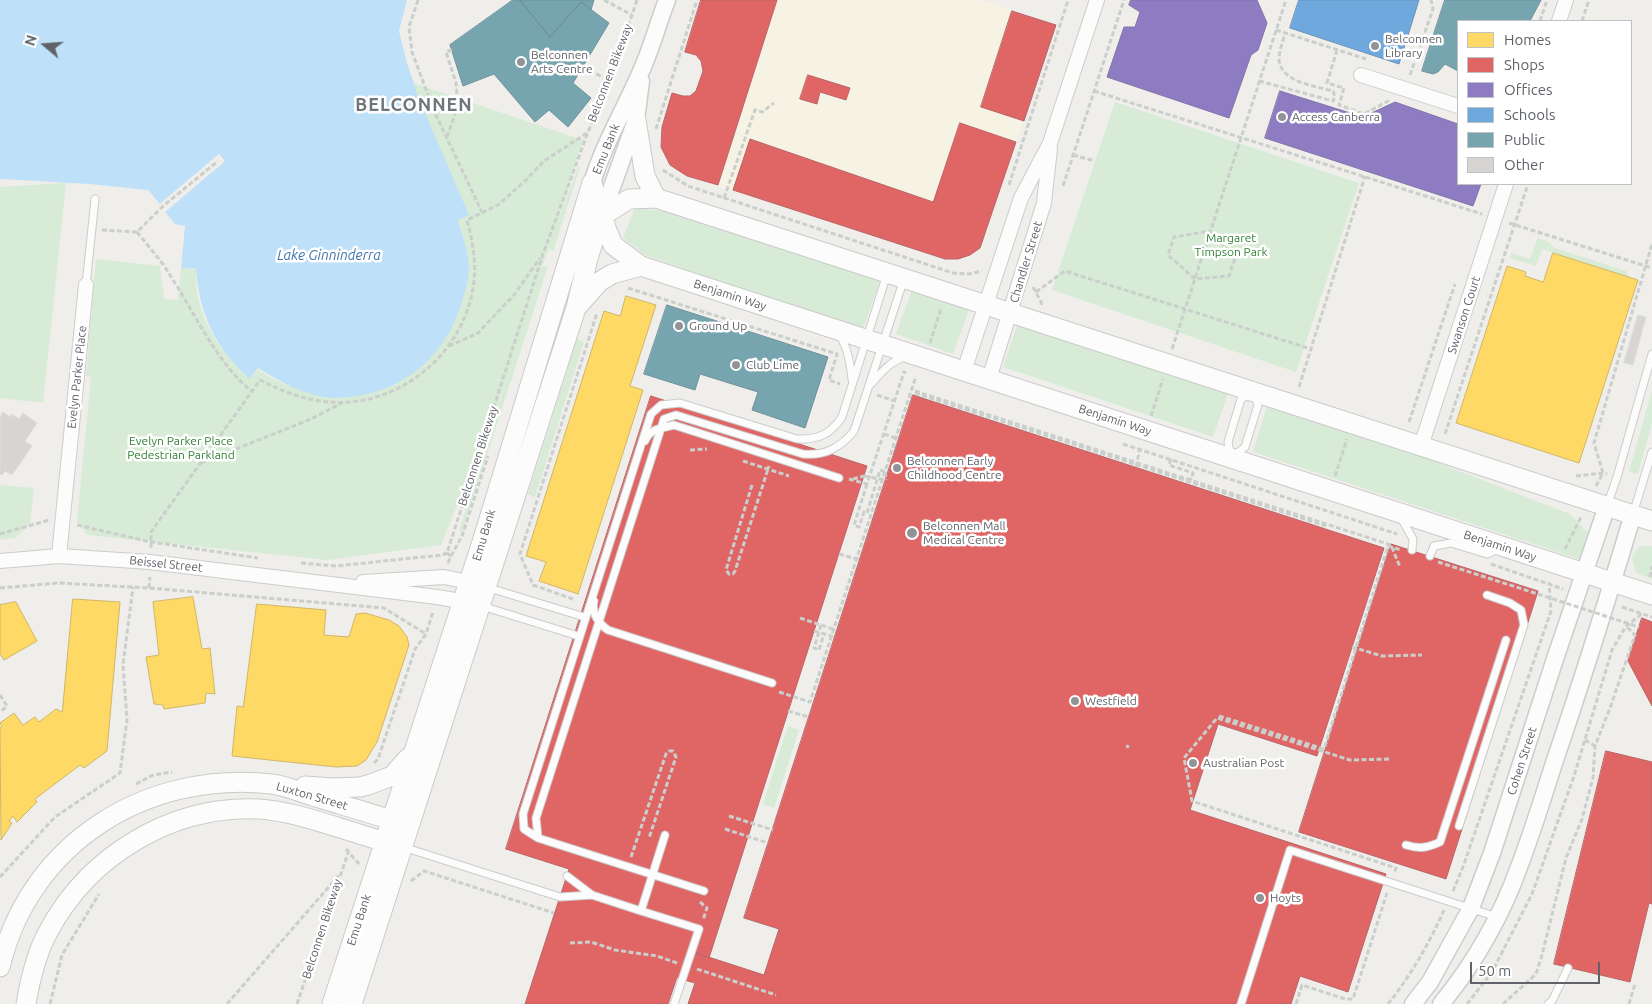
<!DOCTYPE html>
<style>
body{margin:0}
#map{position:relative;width:1652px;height:1004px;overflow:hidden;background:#efeeea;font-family:Ubuntu,sans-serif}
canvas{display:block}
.legend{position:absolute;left:1457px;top:20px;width:175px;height:165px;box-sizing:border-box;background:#fff;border:1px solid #bfc1c3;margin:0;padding:6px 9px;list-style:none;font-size:15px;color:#5f6368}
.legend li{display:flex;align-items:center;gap:10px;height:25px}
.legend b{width:25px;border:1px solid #bfc1c3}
.north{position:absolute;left:20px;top:20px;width:50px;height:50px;-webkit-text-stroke:4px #fff;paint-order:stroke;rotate:288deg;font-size:14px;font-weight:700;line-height:20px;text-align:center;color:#5f6368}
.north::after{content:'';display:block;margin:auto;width:18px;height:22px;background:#5f6368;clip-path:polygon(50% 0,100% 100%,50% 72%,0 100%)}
.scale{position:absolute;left:1470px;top:962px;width:130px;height:22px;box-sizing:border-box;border:2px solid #5f6368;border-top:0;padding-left:6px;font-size:15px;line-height:18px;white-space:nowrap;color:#5f6368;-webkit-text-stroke:4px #fff;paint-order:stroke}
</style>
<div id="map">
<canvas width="1652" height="1004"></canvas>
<ul class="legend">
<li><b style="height:14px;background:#ffd966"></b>Homes</li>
<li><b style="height:14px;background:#e06666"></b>Shops</li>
<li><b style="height:14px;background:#8e7cc3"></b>Offices</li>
<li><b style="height:14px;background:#6fa8dc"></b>Schools</li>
<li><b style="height:14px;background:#76a5af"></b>Public</li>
<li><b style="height:14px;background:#d6d5d3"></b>Other</li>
</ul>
<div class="north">N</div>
<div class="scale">50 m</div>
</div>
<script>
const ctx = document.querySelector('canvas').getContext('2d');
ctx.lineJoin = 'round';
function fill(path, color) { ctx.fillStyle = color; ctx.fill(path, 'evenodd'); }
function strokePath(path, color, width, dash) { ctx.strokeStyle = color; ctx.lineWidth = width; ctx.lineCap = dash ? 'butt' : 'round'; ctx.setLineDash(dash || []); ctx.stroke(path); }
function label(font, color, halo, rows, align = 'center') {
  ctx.font = font + ' Ubuntu,sans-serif'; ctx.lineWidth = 5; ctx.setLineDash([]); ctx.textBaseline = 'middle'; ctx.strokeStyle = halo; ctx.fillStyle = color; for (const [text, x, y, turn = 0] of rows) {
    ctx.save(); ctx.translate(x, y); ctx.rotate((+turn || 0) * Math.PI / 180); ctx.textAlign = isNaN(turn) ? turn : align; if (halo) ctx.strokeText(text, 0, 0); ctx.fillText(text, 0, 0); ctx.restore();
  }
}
fill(new Path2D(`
 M701,0H981L1057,25L1016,142L945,259L687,176L670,165L661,147L662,127L672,93L683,96H690L696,91L703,71L701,61L696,56L685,52Z`), '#f7f3e4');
fill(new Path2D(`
 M413,83L583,140L559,216L579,165L580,167L553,252L549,248L542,267L548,266L462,532L459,531L508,374L494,415L441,545L327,560L88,535L77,522L91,377L86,376L96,259L160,266L164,299L178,300L181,268L196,270C196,279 196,289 198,298C206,332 225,356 250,379L258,370C277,382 295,389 317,395L424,120Z
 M1115,102L1359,183L1296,372L1052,290Z
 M66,183L43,403L0,398V187Z
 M635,208L665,211L880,281L863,329L647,256L623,238Z
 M1538,238L1549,242L1555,248L1626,271L1630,278L1542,249L1536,266L1510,258L1511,253L1530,259Z
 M912,290L969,310L953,354L896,334Z
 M1018,323L1228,393L1213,437L1003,367Z
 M577,339L584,342L535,497L528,494Z
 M1652,390V423L1638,474L1629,472Z
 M1267,406L1420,456L1570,514L1591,536L1582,560L1253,452Z
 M0,485L34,488L30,523L16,538L0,540Z
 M1640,546H1652V579L1636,573L1632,557Z
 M788,726L799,730L774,808L763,804Z`), '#d8ebd6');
fill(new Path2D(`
 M0,0H407L399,31L407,63L419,99L469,215L458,220C462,235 469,253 469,268C469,279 465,291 462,302C447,352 410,387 358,396C348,397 334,399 324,397C300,393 279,381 258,368L250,379C216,350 199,313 196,269L181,268L185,226L175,224L165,212L224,161L219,154L160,204L148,190L89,184L0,179Z`), '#bfe0f9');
fill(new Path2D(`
 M219,154L225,161L165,212L164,210L221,161L218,158L162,206L160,204Z`), '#efeeea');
const homes = new Path2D(`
 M1553,253L1638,280L1579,463L1456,423L1507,266L1526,272L1525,276L1543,282Z
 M626,296L656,305L630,386L643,390L578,594L539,581L546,562L526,556L604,311L620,316Z
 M193,597L202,649L210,648L215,694L206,693L205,703L164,709L163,705L154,704L146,657L159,655L153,602Z
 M73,599L120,602L107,751L84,768L80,765L35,799L37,802L17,822L13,816L9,821L12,823L1,840L0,728L2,726L0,723L14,713L23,725L35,717L39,722L56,709L62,712Z
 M16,602L37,641L4,660L0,654V605Z
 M257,604L326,610L324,635L349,637L356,614L365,613L389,620L399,626L407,637L409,645L377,742L366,760L357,766L336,767L232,756L237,706L243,707Z`);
fill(homes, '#ffd966');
strokePath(homes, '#cfb667', 1);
const shops = new Path2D(`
 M701,0H777L718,185L687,176L670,165L661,147L662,127L672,93L683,96H690L696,91L703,71L701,61L696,55L685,52Z
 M1012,11L1056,25L1024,121L981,107Z
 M808,75L850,88L846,100L820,92L817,104L800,99Z
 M960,123L1016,142L980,248L970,255L958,259H945L733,190L750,139L933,202Z
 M913,395L1384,548L1317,756L1218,724L1190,810L1386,874L1348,992L1300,976L1291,1004H688L695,983L684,980L693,952L764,975L779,929L744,918Z
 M651,396L867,466L709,958L693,952L684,980L677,977L668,1004H525L569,869L506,849Z
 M1391,544L1538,591L1446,879L1299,832Z
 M1642,618L1652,622V706L1628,661Z
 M1606,751L1652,762V904L1649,903L1630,982L1554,964Z`);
fill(shops, '#e06666');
strokePath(shops, '#b96567', 1);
const offices = new Path2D(`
 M1131,0H1257L1267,23L1258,50L1251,55L1229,118L1107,77L1124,27H1135L1140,12L1129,5Z
 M1280,91L1363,117L1395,102L1458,124V184H1481L1473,206L1265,138Z`);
fill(offices, '#8e7cc3');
strokePath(offices, '#8074a8', 1);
const schools = new Path2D(`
 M1299,0H1419L1399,64L1290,28Z`);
fill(schools, '#6fa8dc');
strokePath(schools, '#6a93b9', 1);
const public = new Path2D(`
 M513,0H520L550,37L581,2L609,23L573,83L591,98L568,127L549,110L535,122L494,74L463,86L450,45Z
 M520,0H594L591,10L581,2L550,37Z
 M1445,0H1541L1530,21H1458V71L1445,64L1438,72L1433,74L1422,71Z
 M667,305L828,357L805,428L752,410L758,392L700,374L695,390L644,374Z`);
fill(public, '#76a5af');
strokePath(public, '#6f919a', 1);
const building = new Path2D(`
 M1638,315L1646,317L1633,365L1624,363Z
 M3,412L10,417L12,414L19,419L23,413L37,423L25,441L32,446L12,475L5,471L2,475L0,474V418Z`);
fill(building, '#d6d5d3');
strokePath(building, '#deddd9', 1);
const service = new Path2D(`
 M86,285L95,199
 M839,334C848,348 850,363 852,379
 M871,384C881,373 890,361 905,357
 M1253,391L1258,405L1245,447L1231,458L1228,442L1241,399Z
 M645,441C650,428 663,428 674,425L839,478
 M1607,506L1617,477L1652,354
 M1633,514L1652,452
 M1400,516L1413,539L1412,550
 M1430,556L1434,546L1451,543L1487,554L1498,549
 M486,587L581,616
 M594,601C591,613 599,624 608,630L772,683
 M482,606L575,635
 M1459,826L1524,625L1521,610L1510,603L1487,595
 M538,838L536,818L664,419L676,415L803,454C825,456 840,448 854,431L904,279
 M1406,845C1420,849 1427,848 1440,842L1506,640
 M403,847L560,897L592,895
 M567,876L592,895L641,911L665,835
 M704,891L538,838L524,829L523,814L651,414L661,405L680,403L797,439C818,440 831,434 842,417L887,274
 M641,911L699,929L674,1004
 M1241,1004L1290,850L1497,917
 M1548,1004L1552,1001L1568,968`);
const minor = new Path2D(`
 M1559,21L1566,0
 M1361,75L1458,106
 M964,371L1021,198L1050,143L1097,0
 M989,379L1044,203L1050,149
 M1421,446L1506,184
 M59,556L86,285
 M0,561L59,556L150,562L437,597L472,603
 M363,582L444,577L478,584`);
const tertiary = new Path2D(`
 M592,183C604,143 626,107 642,69C652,47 658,23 667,0
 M602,215L636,120L641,81
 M1413,1004L1430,982L1471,908L1492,853L1555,659L1607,506
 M1441,1004C1474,964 1502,915 1519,867C1532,833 1543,798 1554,763C1582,681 1608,598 1633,514`);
const secondary = new Path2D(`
 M636,120L645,176L656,198
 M592,183L606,228L613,245L641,266L1652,595
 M577,232L629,199L656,198L1652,521
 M577,307L599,282L612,274L641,266
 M305,786L333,788L360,787L368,785L392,776L408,758
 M0,967C30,842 147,770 272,784C287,786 302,793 316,797C345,806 374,814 403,824
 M26,1004C30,980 36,954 48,932C89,855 172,805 259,809C286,811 311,819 337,827C356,833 375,839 395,845
 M332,1004L482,542L592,183
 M352,1004L576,308L588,258L602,215`);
strokePath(service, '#cbcccc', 9);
strokePath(minor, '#cbcccc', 16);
strokePath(tertiary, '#cbcccc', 19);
strokePath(secondary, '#cacacb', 21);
strokePath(new Path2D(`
 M418,0L409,27L412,52L434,111L482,212
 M604,0L632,15
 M1540,21L1547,0
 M1582,21L1589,0
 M1276,30L1366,59
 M1337,50L1327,83L1344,88L1339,105L1364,114L1390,100
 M583,67L610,81
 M1410,75L1433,9L1431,0
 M1259,81L1333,101L1335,97L1333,91C1315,86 1278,82 1279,57C1280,49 1283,41 1285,33
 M1094,91L1482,214
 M656,129L697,0
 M447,137L458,105L456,83L446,52L452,50
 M1073,155L1095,161
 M663,170L688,186L953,273L969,274L982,271
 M1009,185L1068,0
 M1063,186L1124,0
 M724,198L755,110L762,112L774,103
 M1509,223L1652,268
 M102,230L137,232L162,207L218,161
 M1210,231L1235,258L1229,276L1195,279L1168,255L1174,237Z
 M137,232C148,246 161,260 170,275C193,310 219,367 252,391
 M1033,287L1042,304H1044
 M628,288L837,354L829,380L840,384
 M1036,292L1065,271L1311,349
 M930,343L941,309
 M449,346L478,333L514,295L540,258
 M1172,349L1286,0
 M1299,387L1365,176
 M915,391L1391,545L1400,567
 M915,393L1326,526
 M877,395L895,401
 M1151,416L1163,379
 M1409,422L1455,284
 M884,434L895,438
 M1445,434L1528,184
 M1123,444L1397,534
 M690,450L707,449
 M1171,459L1169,465L1193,473L1191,479L1189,478
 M743,461L789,476
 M201,463L311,419L342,403
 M1136,467L1140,448
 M885,472L886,480
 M1335,476L1347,439
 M1576,476L1603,473L1607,474
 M849,479L867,484L904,372L906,373
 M853,479L864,476
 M867,484L854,525L859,527L864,512L867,513L880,470L885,472
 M752,485L726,570L729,574H733L735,571L769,466
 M1596,486L1603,473L1594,443L1652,244
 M77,525L151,542L258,558
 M0,534L49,520
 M151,548V532L260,380C280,390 299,398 321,401C392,412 462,358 473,288C477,264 473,243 467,220L498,205L525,181L544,161L587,133
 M1565,549L1581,517
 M451,556L462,536L488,456
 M1438,562L1538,594
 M301,563L336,566L442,555L447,553
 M448,563L451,556L447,553L543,254L588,132L610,81L637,0
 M1491,564L1563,589
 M1650,577L1652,566
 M0,588L58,583L149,588L384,608L426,634
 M149,588L150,577
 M573,599L533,585L520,554L597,313
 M1622,607L1652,617
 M800,618L836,630
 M821,625L814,648L819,650L824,634
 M1352,647L1382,656L1422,655
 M779,692L810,702L916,376
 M0,695L7,706L0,712
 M788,711L809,717
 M1219,716L1324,749L1388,546L1401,550
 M1585,740L1595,746
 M1126,746L1129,747
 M1389,759L1350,760L1217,718L1184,758L1192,801L1396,868L1394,873
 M374,763L378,759L415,649L426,634L433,612
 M136,784L153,775L172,772
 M729,816L773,830
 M725,829L768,843
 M346,849L360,865
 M631,857L666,754L669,751H673L676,757L649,838
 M0,877L55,817L120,773L127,720L123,665L133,587
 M411,881L424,871L554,913
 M1453,891L1463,867L1551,611L1549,582
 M700,902L707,908L703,920
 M570,943L591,942L615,950L657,956L677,963
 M697,969L776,995
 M50,1004L62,955L99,894
 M227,1004L340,874
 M297,1004L348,853
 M1296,1004L1302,985L1345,999H1353L1387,893
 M1388,1004C1411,975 1429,944 1444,910
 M1467,1004L1492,972L1532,894L1574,776L1612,650L1626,626L1643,613
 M1503,1004L1536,974L1542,955L1566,858L1582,819L1593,778L1595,746L1610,708L1635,635L1626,626
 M1629,1004L1635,984`), '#cacfcc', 3, [5, 2.5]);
strokePath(service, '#fdfcfc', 7);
strokePath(minor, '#fdfcfc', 14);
strokePath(tertiary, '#fdfcfc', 16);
strokePath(secondary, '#fdfcfc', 19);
strokePath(new Path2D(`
 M864,476L886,480
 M839,554L860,560
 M1538,594L1639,627
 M814,631L835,637`), '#cacfcc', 3, [5, 2.5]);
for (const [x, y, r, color] of [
 [1375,46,5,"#919496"],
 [521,62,5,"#919496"],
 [1282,117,5,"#919496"],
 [679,326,5,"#919496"],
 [736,365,5,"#919496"],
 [897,468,5,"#919496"],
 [912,533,6,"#919496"],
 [1075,701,5,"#919496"],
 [1193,763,5,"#919496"],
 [1260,898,5,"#919496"]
]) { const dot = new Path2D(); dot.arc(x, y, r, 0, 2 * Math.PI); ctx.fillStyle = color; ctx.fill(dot); strokePath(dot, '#fff', 2); }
label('12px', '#5f6368', '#fff', [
 ["Belconnen",1385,39],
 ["Library",1385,53],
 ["Belconnen",531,55],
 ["Arts Centre",531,69],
 ["Access Canberra",1292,117],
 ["Ground Up",689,326],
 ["Club Lime",746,365],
 ["Belconnen Early",907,461],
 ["Childhood Centre",907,475],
 ["Belconnen Mall",923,526],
 ["Medical Centre",923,540],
 ["Westfield",1085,701],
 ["Australian Post",1203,763],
 ["Hoyts",1270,898]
], 'left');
label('12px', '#5f6368', '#fff', [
 ["Belconnen Bikeway",610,73,-69],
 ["Emu Bank",606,149,-68],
 ["Chandler Street",1026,262,-73],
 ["Benjamin Way",730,295,18],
 ["Swanson Court",1464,315,-72],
 ["Evelyn Parker Place",77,377,-84],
 ["Benjamin Way",1115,420,18],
 ["Belconnen Bikeway",478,456,-72],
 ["Emu Bank",484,535,-73],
 ["Benjamin Way",1500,546,18],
 ["Beissel Street",166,564,6],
 ["Cohen Street",1522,761,-72],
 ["Luxton Street",312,796,16],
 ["Emu Bank",359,920,-72],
 ["Belconnen Bikeway",322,929,-72]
]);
label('12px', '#348238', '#fff', [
 ["Margaret",1231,238],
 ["Timpson Park",1231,252],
 ["Evelyn Parker Place",181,441],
 ["Pedestrian Parkland",181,455]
]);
label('italic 14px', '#4174aa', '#fff', [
 ["Lake Ginninderra",329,255]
]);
ctx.letterSpacing = '1px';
label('bold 18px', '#70757a', '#fff', [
 ["BELCONNEN",414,105]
]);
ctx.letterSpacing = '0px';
</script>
